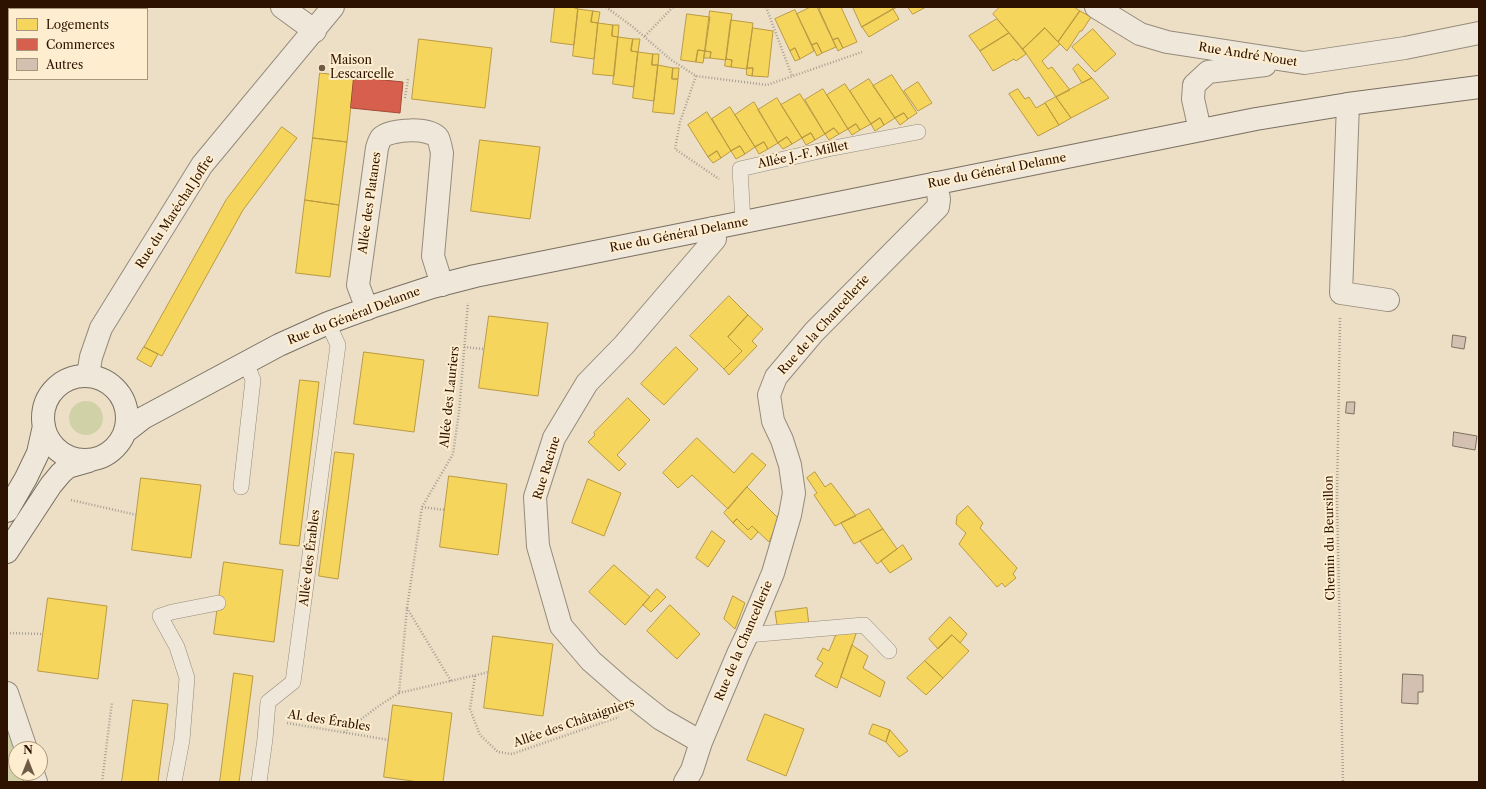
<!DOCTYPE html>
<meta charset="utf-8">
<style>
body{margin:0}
#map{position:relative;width:1486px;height:789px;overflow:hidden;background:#ecdfc5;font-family:"Libre Caslon Text",serif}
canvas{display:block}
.frame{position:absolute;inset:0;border:8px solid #2d1200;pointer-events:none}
.legend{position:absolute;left:8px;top:8px;width:140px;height:72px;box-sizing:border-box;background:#feedce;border:1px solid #aa957c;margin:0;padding:5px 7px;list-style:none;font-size:12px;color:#2d1200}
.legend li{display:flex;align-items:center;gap:8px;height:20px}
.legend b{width:20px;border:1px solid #aa957c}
.north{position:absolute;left:8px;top:741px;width:40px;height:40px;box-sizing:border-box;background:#feedce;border:1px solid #aa957c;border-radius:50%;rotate:0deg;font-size:11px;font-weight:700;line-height:16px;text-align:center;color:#2d1200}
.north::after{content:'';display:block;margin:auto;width:14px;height:18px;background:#705a45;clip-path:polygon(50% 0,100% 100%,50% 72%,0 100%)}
</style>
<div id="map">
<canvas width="1486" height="789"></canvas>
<div class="frame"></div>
<ul class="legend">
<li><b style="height:11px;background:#f6d55c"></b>Logements</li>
<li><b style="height:11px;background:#d6604d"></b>Commerces</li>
<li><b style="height:11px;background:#d3c0b0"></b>Autres</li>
</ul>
<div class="north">N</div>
</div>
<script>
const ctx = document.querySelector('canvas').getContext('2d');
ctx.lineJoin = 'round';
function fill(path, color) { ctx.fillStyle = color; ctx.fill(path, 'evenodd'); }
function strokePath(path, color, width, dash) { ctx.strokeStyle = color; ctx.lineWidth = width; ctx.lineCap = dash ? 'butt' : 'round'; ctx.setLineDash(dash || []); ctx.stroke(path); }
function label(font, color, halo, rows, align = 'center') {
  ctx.font = font + ' "Libre Caslon Text",serif'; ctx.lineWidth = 4; ctx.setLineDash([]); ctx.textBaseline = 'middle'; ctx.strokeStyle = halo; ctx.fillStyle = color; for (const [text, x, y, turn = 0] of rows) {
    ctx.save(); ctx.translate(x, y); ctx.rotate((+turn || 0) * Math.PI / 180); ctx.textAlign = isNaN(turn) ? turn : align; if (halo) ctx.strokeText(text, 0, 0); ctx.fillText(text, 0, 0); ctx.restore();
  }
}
fill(new Path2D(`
 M69 418a17 17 0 1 1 34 0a17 17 0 1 1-34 0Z
 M7,719L16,749V773H25L28,782H7Z`), '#d1d1a8');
const homes = new Path2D(`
 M555,7H572L578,9L574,45L551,42Z
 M811,7H817L836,47L822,53L817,43L812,45L797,14Z
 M823,7H841L857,42L843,48L838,38L833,40L819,9Z
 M853,7H897L862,27Z
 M908,7H926L913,14Z
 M1000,7H1074L1080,11L1058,42L1045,28L1023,49L993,14Z
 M578,9L593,11L591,22L598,23L594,59L573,56Z
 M893,9L899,19L869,37L862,27Z
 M795,10L814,51L800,59L795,48L790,51L775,19Z
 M593,11L600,12L598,23L591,22Z
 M710,11L732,14L726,60L710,58L711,52L705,51Z
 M1080,11L1091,17L1082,31H1080L1067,51L1058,42Z
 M687,14L710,17L705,51L698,50L696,62L681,60Z
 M997,19L1009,33L980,51L969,36Z
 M731,20L753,23L747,69L731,67L732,60L726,59Z
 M598,23L613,25L612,36L618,37L614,76L593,74Z
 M613,25H619L618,37L612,36Z
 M753,28L773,31L768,77L752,76L753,68H747Z
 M1045,28L1060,44L1042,61L1048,69L1052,67L1070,90L1056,97L1023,49Z
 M1093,29L1116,54L1095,72L1072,47Z
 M1009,33L1026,54L1016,61L1014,59L993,71L980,51Z
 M618,37L633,39L631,51L638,52L634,87L613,84Z
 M838,38L843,48L838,51L833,40Z
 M419,39L492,48L485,108L412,99Z
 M633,39H640L638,52L631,51Z
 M817,43L822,53L817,56L812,45Z
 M795,48L800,59L795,61L790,51Z
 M698,50L705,51L703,63L696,62Z
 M705,51L711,52L710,58H704Z
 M638,52L653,54L652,65H658L654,101L633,98Z
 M653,54H659L658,65H652Z
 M726,59L732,60L731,67L725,66Z
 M1078,64L1092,78L1082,83L1073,69Z
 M658,65L673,68L672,79H678L674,114L653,112Z
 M673,68H679L678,79H672Z
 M747,68H753L752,76L747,75Z
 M320,73L354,77L347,142L313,138Z
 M892,75L917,113L908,119L904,113L895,118L873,86Z
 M1092,78L1109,98L1071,118L1056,97Z
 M869,79L895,118L884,125L880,118L871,124L850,91Z
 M918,82L932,103L918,111L904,91Z
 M845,84L871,124L860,130L856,124L848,129L827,95Z
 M823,89L848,129L839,134L834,128L825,134L805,100Z
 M1018,89L1025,99L1029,97L1036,108L1045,103L1059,125L1038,136L1009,94Z
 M800,94L825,134L815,140L811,133L802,138L781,105Z
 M1056,97L1071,118L1059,125L1045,103Z
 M777,98L802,138L792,144L787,137L778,143L758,110Z
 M754,102L778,143L768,149L764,142L755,147L735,115Z
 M730,107L755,147L745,154L740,146L731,151L712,119Z
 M707,112L731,151L721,158L717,151L708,157L688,125Z
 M904,113L908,119L900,125L895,118Z
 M880,118L884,125L875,131L871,124Z
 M856,124L860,130L852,135L848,129Z
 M282,127L297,138L243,210L162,356L144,347L226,200Z
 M834,128L839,134L829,140L825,134Z
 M811,133L815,140L806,145L802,138Z
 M787,137L792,144L783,149L778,143Z
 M313,138L347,142L339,205L305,200Z
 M480,140L540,147L530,219L471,211Z
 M764,142L768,149L759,154L755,147Z
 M740,146L745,154L736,159L731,151Z
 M717,151L721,158L713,163L708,157Z
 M305,200L339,205L330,277L296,273Z
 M729,296L748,315L728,337L742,351L724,369L690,336Z
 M748,315L763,329L752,341L757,346L729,375L724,369L742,351L728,337Z
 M489,316L548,323L538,396L479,388Z
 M144,347L158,354L151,367L137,359Z
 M676,347L698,369L664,405L641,384Z
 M364,352L424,360L414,432L354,424Z
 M300,380L319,382L299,546L280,544Z
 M628,398L650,420L617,455L626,464L619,471L588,442L595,435L594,433Z
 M697,438L734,473L752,453L766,465L728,509L692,475L678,488L663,473Z
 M335,452L354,454L338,579L319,576Z
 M815,472L825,487L831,483L856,516L835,526L814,495L817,493L807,478Z
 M449,476L507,484L498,555L440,547Z
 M141,478L201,485L191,558L132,550Z
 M588,479L621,493L604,536L572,523Z
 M747,487L779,519L769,542L752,526L748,530L737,519L733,523L724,513Z
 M968,506L983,523L980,528L1017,568L1013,574L1016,578L1005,587L1002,583L997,587L959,544L966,533L956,524L957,516Z
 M869,509L883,529L854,544L841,523Z
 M737,519L748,530L752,526L758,532L751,540L733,523Z
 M883,529L897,549L877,564L860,541Z
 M712,531L725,541L708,567L696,558Z
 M903,545L912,559L890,573L881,561Z
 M224,562L283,570L274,642L214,634Z
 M614,565L650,597L625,625L589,592Z
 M657,589L666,597L651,612L643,605Z
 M733,596L745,603L735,629L724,619Z
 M48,598L107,606L98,679L38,671Z
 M670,605L700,634L677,659L647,631Z
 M807,608L809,626L778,631L775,612Z
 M950,617L967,634L960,643L952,635L938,649L929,639Z
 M846,630L856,634L837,688L815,676L823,663L817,659L823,648L829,651L837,632Z
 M952,635L969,651L943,678L925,661Z
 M493,636L553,644L543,716L484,708Z
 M852,645L868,656L863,668L885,682L880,697L841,677Z
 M925,661L943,678L926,695L907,678Z
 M234,673L253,676L239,782H220Z
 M133,700L168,704L158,782H122Z
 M393,705L452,713L443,782H419L384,777Z
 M765,714L804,729L786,776L747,760Z
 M873,724L890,730L886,742L869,734Z
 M890,730L908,751L899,757L886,742Z`);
fill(homes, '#f6d55c');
strokePath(homes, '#ba9a40', 1);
const shops = new Path2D(`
 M354,77L403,82L400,113L351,108Z`);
fill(shops, '#d6604d');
strokePath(shops, '#a34936', 1);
const building = new Path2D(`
 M1453,335L1466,337L1464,349L1452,347Z
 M1347,402H1355L1354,414L1346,413Z
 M1454,432L1477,436L1475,450L1453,446Z
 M1403,674L1423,675V692H1418V704L1402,703Z`);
fill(building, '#d3c0b0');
strokePath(building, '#7b7061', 1);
const service = new Path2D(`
 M743,222L740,169L828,149L918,132
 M241,487L253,380L246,362
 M747,635L864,625L889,651
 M174,782L182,740L187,678L177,647L160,616L172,612L218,603
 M259,782L265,739L268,702L293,682L338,345L328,323`);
const minor = new Path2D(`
 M282,7L315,31
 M1096,7L1140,34L1167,42L1304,63L1405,48L1479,33
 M1348,104L1341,293L1388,300
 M1200,130L1193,99L1194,85L1208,72L1265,65
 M367,309L358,285L377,148C378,145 379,140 382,137C392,129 430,127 438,138C440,142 441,149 442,153L433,256L442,285
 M7,693L26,749
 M701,742L661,719L623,689L591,661L561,626L538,546L535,497L554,438L587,383L624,345L715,239L713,228
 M33,773L36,782
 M685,782L692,770L701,742L738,654L747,635L773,573L790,515L794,493L790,465L782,440L773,421L769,395L776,377L814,332L938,207L939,199L936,183`);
const tertiary = new Path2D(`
 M88,375L91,357L101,328L202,165L333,7`);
const secondary = new Path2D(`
 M43 418a42 42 0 1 1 84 0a42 42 0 1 1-84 0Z
 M125,432L143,418L279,345L328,323L377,305L432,287L475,276L1256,119L1348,104L1479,87
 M7,511L26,478L38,453L44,426
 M7,552L51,485L61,473L68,467L89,461`);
strokePath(service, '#968b7b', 16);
strokePath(minor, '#968b7b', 24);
strokePath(tertiary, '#968b7b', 24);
strokePath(secondary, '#7b7061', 24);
strokePath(new Path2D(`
 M606,7L633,27L670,59L696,76L767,85L862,52
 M766,7L792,76
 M645,36L673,7
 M696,76L680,122L675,149L719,179
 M405,98L408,79
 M1340,318L1337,498L1343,782
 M464,347L484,349
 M71,500L137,515
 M422,507L445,510
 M407,608L451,681
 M7,633L43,634
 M475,676L470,709L480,735L498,752L512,754L619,717
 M399,693L489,672
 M287,723L389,740
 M344,732L380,705L399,693L407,608L422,507L453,454L459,412L468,303
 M102,782L112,702`), '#a79f94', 2.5, [1, 2]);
strokePath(service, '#eee7da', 15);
strokePath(minor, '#eee7da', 22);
strokePath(tertiary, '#eee7da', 22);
strokePath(secondary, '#eee7da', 22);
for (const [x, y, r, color] of [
 [322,68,4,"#705a45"]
]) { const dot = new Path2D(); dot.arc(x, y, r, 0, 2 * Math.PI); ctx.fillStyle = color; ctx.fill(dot); strokePath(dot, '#feedce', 1.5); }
label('12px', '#2d1200', '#feedce', [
 ["Rue André Nouet",1248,55,9],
 ["Allée J.-F. Millet",803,155,-12],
 ["Rue du Général Delanne",997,171,-11],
 ["Allée des Platanes",370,203,-82],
 ["Rue du Maréchal Joffre",175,212,-57],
 ["Rue du Général Delanne",679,235,-11],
 ["Rue du Général Delanne",354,316,-21],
 ["Rue de la Chancellerie",824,325,-48],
 ["Allée des Lauriers",450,397,-84],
 ["Rue Racine",547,468,-73],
 ["Chemin du Beursillon",1330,538,-91],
 ["Allée des Érables",310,558,-83],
 ["Rue de la Chancellerie",744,641,-67],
 ["Al. des Érables",329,721,9],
 ["Allée des Châtaigniers",574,723,-19]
]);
label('12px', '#2d1200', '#feedce', [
 ["Maison",330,61],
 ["Lescarcelle",330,75]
], 'left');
</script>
